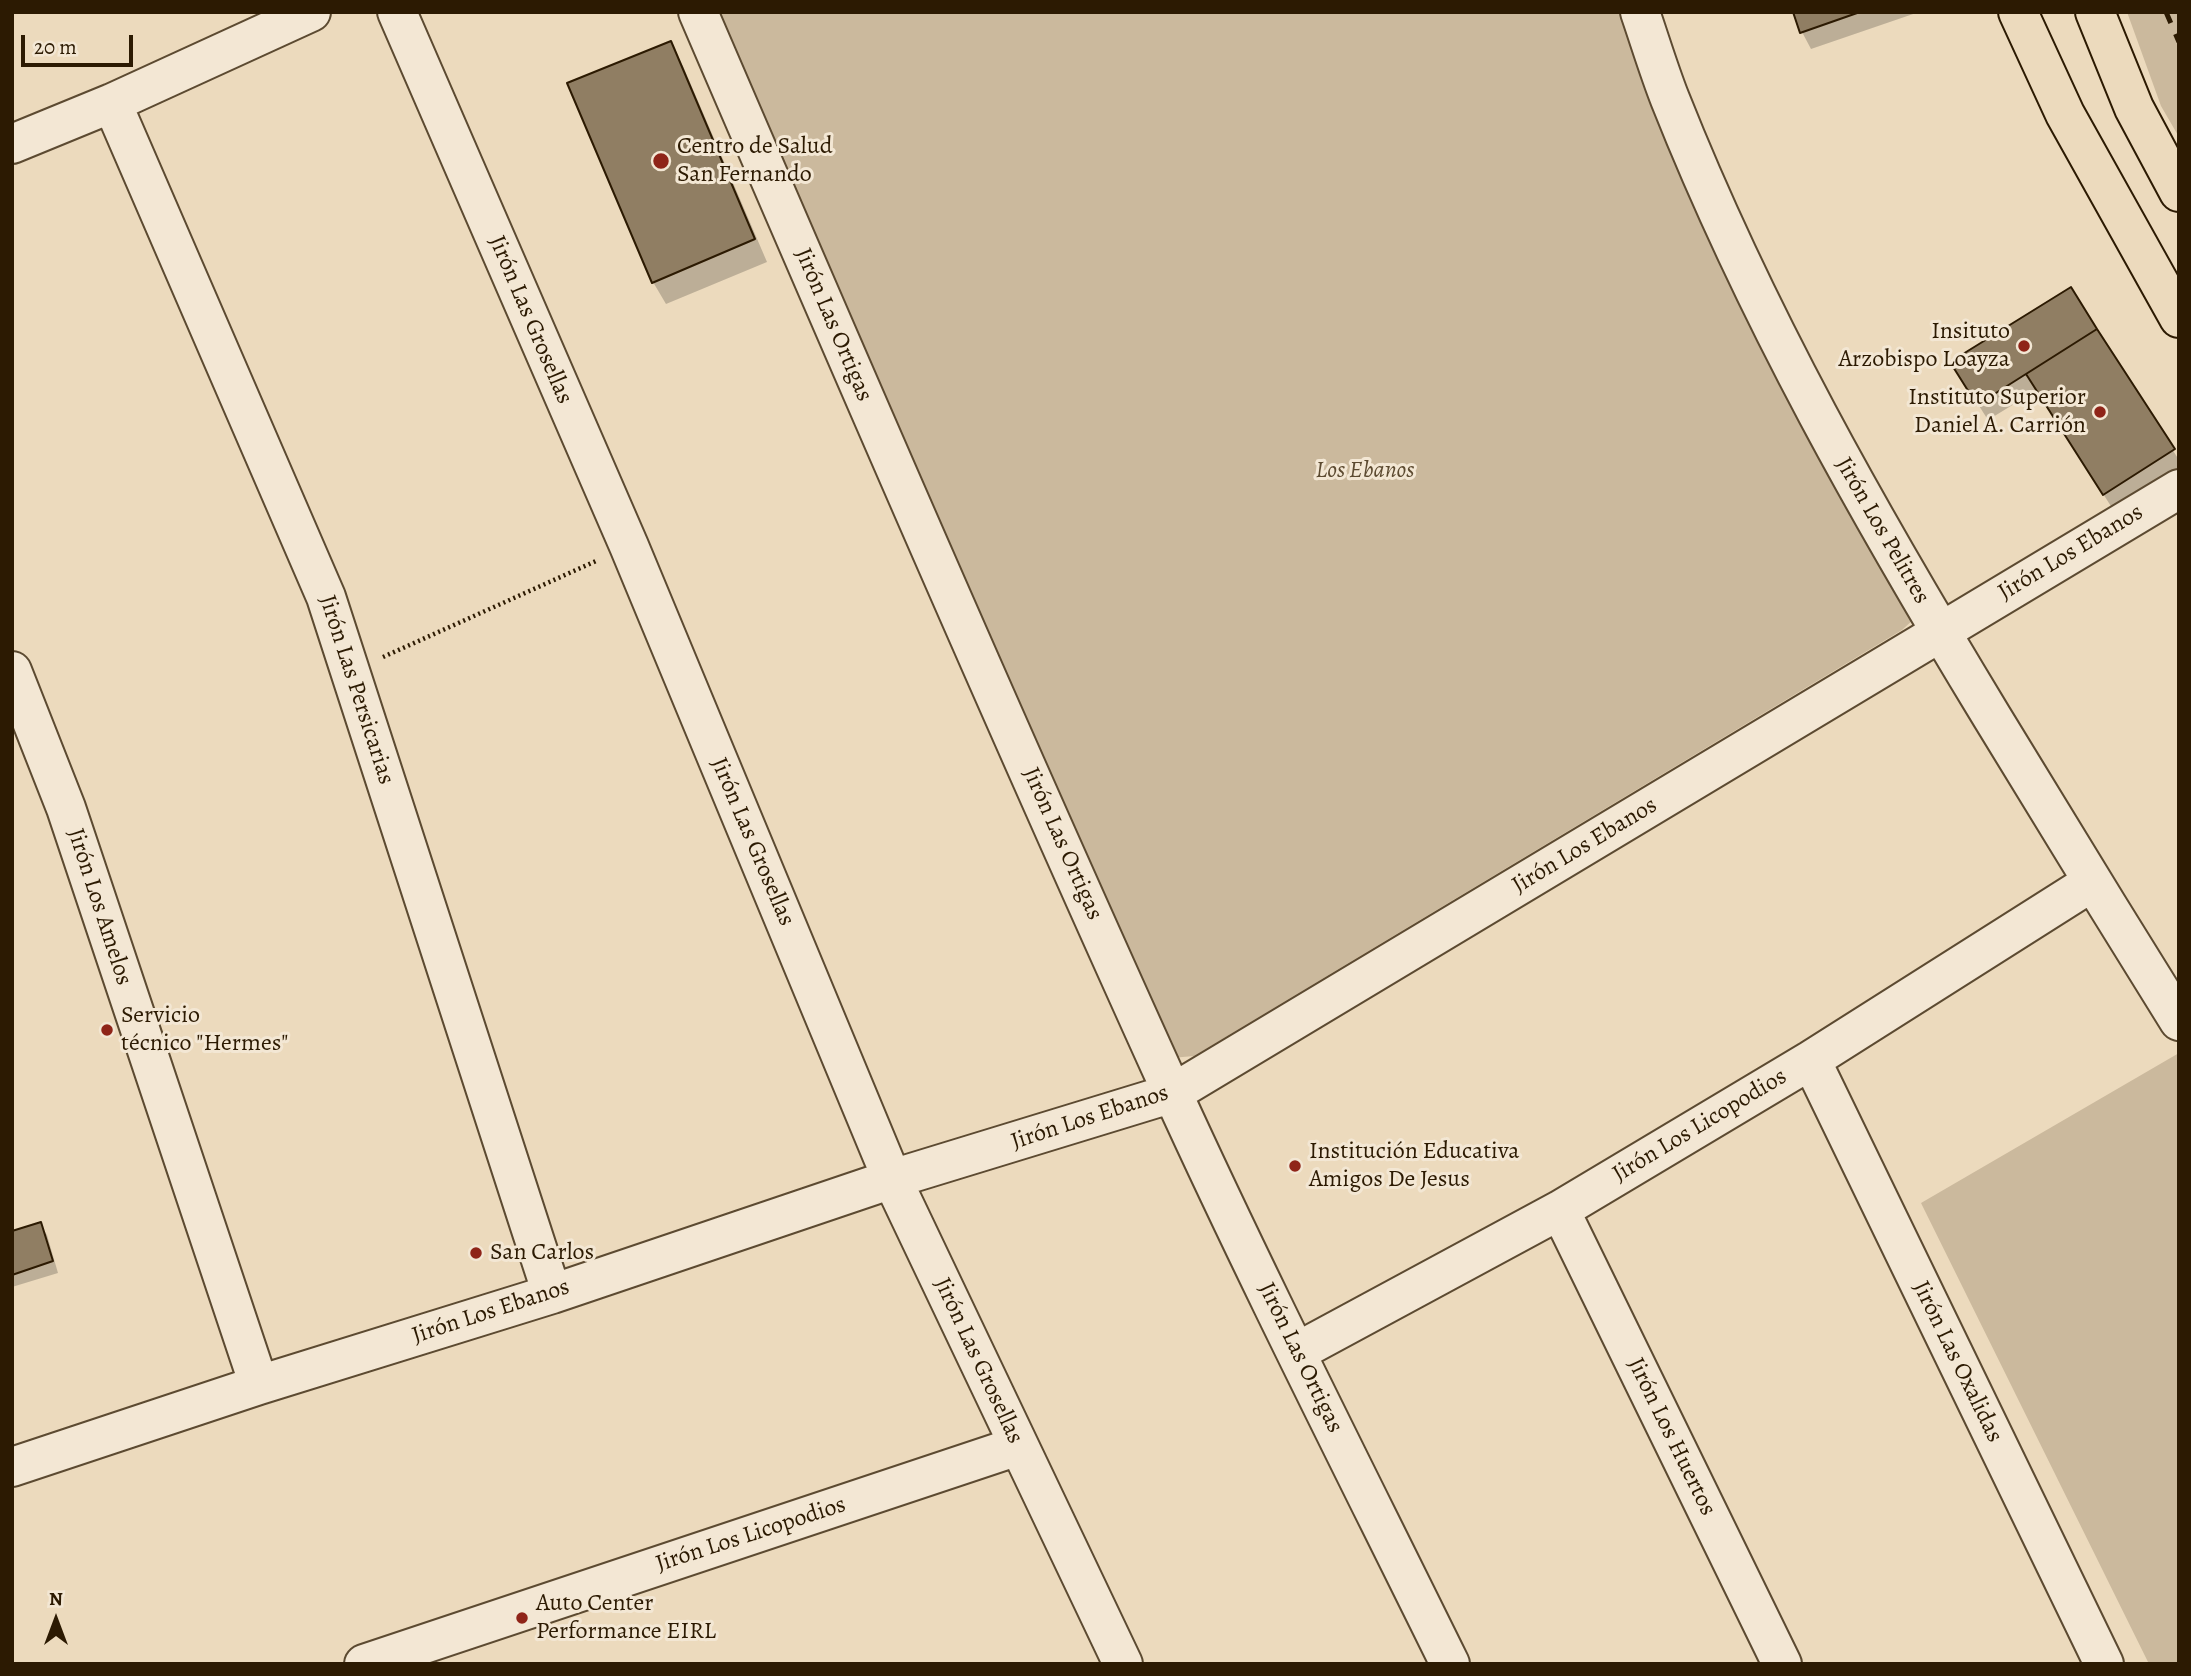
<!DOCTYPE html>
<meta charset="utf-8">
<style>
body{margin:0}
#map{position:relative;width:2191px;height:1676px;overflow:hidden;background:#ecdabd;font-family:Alegreya,serif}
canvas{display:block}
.frame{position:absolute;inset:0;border:14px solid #2c1a02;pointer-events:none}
.north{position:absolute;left:21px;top:1585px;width:70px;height:70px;-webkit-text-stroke:5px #f3e7d4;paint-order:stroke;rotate:0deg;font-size:19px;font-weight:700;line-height:28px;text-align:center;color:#2c1a02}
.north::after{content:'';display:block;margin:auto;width:24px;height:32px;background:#2c1a02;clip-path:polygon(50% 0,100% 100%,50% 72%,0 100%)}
.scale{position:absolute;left:21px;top:35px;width:112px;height:32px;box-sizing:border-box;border:4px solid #2c1a02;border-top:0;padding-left:9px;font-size:21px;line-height:24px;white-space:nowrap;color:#2c1a02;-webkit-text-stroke:5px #f3e7d4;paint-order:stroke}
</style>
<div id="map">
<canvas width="2191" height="1676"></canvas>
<div class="frame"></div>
<div class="north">N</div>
<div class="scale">20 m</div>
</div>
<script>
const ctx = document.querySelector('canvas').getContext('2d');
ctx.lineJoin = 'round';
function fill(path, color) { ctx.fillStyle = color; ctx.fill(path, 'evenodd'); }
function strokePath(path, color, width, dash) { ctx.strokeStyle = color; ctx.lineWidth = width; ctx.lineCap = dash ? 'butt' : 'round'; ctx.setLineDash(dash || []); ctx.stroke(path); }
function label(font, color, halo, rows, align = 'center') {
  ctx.font = font + ' Alegreya,serif'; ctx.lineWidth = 6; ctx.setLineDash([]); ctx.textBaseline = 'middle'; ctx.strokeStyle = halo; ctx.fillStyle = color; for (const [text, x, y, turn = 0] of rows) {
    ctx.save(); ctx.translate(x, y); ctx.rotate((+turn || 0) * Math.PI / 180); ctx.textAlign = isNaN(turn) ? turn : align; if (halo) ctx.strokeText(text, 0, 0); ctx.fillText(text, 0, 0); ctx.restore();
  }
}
fill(new Path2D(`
 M715,12H1623L1914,619L1902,630L1194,1056L1171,1058Z
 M2127,12H2179V137L2161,106Z
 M2179,1053V1664H2149L1921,1203Z`), '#cbb99d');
fill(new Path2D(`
 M1795,12H1919L1811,49L1802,32Z
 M671,44L683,66L767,262L666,304L653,282Z
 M2070,289L2179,460V469L2114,511L2037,390L1988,420L1962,379Z
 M40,1224L47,1235L58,1273L12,1287V1233Z`), '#0003');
const building = new Path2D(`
 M1793,12H1860L1800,33Z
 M671,41L755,239L652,283L567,83Z
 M2071,287L2097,329L1977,405L1950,362Z
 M2097,329L2175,449L2103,495L2026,374Z
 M41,1222L53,1261L12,1275V1231Z`);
fill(building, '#907e63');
strokePath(building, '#2c1a02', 2);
const minor = new Path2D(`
 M397,12L629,546L892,1179L1123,1664
 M698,12C853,372 1009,733 1171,1090C1259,1283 1356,1473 1450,1664
 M1640,12C1650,41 1659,71 1670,99C1756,316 1871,518 1992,717C2054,819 2116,920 2179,1021
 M112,103L326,597L552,1294
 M12,144L112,103L311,12
 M12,671L66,808L259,1385
 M1811,1060L2104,1664
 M1560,1210L1782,1664
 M1297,1352L1560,1210L1811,1060L2092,882
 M12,1467L259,1385L552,1294L892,1179L1173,1093L2179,489
 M364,1664L1018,1446`);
const major = new Path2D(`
 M2018,12L2065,114L2179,318
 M2095,12L2134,108L2179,192`);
strokePath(minor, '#5c4a31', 42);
strokePath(major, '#2c1a02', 42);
strokePath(new Path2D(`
 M383,657L596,561`), '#2c1a02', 4.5, [2, 3.5]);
strokePath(minor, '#f3e7d4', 38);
strokePath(major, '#ecdabd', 38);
strokePath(new Path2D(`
 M2166,12L2179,42`), '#2c1a02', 5, [12, 12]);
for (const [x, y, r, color] of [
 [661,161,9,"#8f2418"],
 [2024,346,7,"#8f2418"],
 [2100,412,7,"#8f2418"],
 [107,1030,7,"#8f2418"],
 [1295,1166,7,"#8f2418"],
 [476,1253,7,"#8f2418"],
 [522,1618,7,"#8f2418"]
]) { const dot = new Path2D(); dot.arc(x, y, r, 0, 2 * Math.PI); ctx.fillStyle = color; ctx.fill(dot); strokePath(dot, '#f3e7d4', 2.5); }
label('24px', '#2c1a02', '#f3e7d4', [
 ["Centro de Salud",677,147],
 ["San Fernando",677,175],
 ["Insituto",2010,332,"right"],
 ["Arzobispo Loayza",2010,360,"right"],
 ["Instituto Superior",2086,398,"right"],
 ["Daniel A. Carrión",2086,426,"right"],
 ["Servicio",121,1016],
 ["técnico \"Hermes\"",121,1044],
 ["Institución Educativa",1309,1152],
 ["Amigos De Jesus",1309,1180],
 ["San Carlos",490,1253],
 ["Auto Center",536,1604],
 ["Performance EIRL",536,1632]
], 'left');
label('24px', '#2c1a02', '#f3e7d4', [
 ["Jirón Las Grosellas",530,320,67],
 ["Jirón Las Ortigas",833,325,67],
 ["Jirón Los Pelitres",1882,531,60],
 ["Jirón Los Ebanos",2071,553,-31],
 ["Jirón Las Persicarias",356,690,72],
 ["Jirón Las Grosellas",752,842,67],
 ["Jirón Las Ortigas",1062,844,66],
 ["Jirón Los Ebanos",1585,846,-31],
 ["Jirón Los Amelos",99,907,72],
 ["Jirón Los Ebanos",1090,1118,-18],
 ["Jirón Los Licopodios",1700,1126,-31],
 ["Jirón Los Ebanos",491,1312,-18],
 ["Jirón Las Ortigas",1300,1358,64],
 ["Jirón Las Grosellas",978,1361,65],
 ["Jirón Las Oxalidas",1957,1362,64],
 ["Jirón Los Huertos",1671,1437,64],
 ["Jirón Los Licopodios",751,1535,-18]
]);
label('italic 24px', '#5c4a30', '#f3e7d4', [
 ["Los Ebanos",1365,471]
]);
</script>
